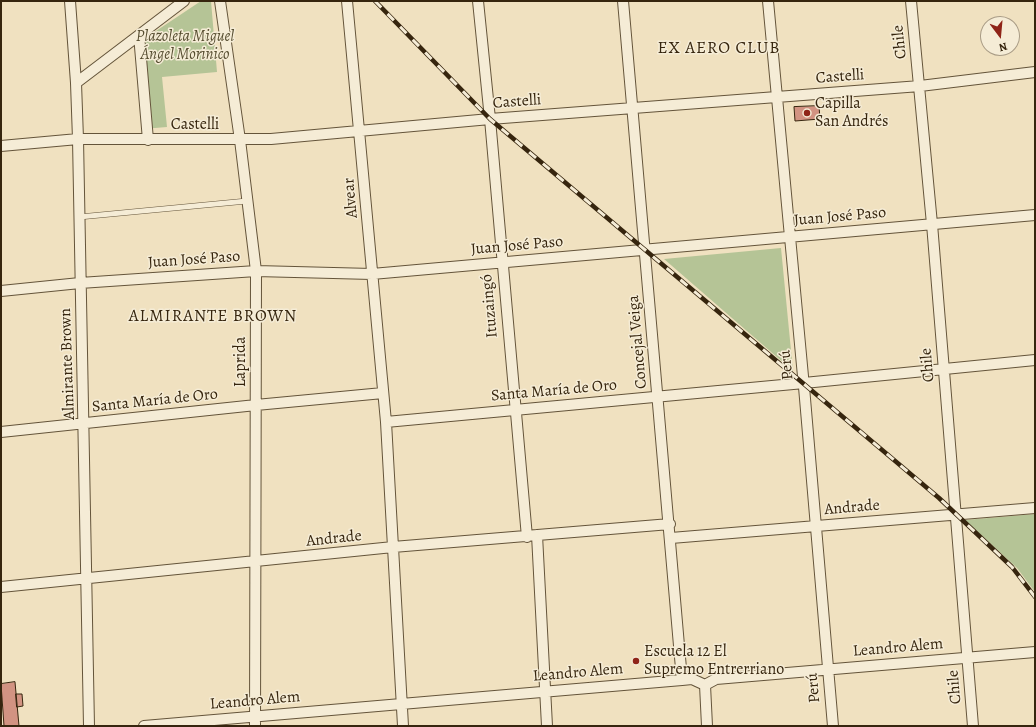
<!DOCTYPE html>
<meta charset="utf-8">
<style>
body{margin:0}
#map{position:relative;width:1036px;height:727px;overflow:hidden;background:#f0e1c0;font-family:Alegreya,serif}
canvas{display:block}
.frame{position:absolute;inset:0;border:2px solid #36250e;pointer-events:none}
.north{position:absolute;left:980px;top:16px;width:40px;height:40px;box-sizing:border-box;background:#f5ecd6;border:1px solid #a99c86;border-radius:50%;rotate:164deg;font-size:11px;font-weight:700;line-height:16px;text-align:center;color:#36250e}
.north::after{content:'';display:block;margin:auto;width:14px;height:18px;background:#8f2418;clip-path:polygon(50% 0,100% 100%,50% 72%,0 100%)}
</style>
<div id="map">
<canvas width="1036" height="727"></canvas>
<div class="frame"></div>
<div class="north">N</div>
</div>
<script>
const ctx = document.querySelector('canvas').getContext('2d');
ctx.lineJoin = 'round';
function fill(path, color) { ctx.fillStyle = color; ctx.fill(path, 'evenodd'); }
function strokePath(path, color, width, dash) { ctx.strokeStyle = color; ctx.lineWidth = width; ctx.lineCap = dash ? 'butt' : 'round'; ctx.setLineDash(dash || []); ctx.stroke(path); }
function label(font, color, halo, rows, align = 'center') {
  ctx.font = font + ' Alegreya,serif'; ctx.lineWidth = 3; ctx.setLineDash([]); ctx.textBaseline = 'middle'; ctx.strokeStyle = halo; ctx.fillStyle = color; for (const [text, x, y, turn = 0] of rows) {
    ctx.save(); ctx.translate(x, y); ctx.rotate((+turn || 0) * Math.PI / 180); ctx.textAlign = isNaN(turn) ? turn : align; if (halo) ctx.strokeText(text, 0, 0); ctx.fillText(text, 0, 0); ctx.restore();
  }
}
fill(new Path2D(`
 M201,1H211L217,72L162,77L167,127L143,129L135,45Z
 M781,248L793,371L664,259Z
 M1035,514V592L1017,568L965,520Z`), '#b5c496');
const building = new Path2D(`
 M819,106L820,119L795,121L794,107Z
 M15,682L19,726H4L1,684Z
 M16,694H22L23,706L17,707Z`);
fill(building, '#d29382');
strokePath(building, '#36250e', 1);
const lane = new Path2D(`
 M79,217L247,201`);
const street = new Path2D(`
 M70,1L76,83L78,139L89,726
 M220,1L240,140L256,271L255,726
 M347,1L386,422L403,726
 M478,1L490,119L527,537
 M623,1L682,680
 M768,1L804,387L833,726
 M911,1L932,224L973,726
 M139,35L148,140
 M76,83L184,1
 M1,146L78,139H271L490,119L920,86L1035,72
 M1,291L80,283L256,271L372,274L1035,215
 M386,422L804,383L1035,360
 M1,432L256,405L383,393
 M537,535L547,726
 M671,538L1035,508
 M1,587L393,547L670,524
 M705,685L707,726
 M144,726L682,680L692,679L705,685L716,679L1035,652`);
strokePath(lane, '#64543a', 6);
strokePath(street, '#64543a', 12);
strokePath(lane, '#f5ecd6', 5);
strokePath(street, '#f5ecd6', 10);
const rail = new Path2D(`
 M375,1L490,119L939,498L1012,567L1035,597`);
strokePath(rail, '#36250e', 4.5);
strokePath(rail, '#f5ecd6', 3, [9]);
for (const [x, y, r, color] of [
 [807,113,4,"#8f2418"],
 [636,661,4,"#8f2418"]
]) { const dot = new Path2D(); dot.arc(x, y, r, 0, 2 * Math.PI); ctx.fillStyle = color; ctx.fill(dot); strokePath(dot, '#f5ecd6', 1.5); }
label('italic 16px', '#564d30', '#f5ecd6', [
 ["Plazoleta Miguel",185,37],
 ["Ángel Morinico",185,55]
]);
label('16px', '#36250e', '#f5ecd6', [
 ["Chile",900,42,-96],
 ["Castelli",840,77,-4],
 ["Castelli",517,102,-4],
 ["Castelli",195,125],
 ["Alvear",351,198,-95],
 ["Juan José Paso",840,217,-5],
 ["Juan José Paso",517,246,-5],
 ["Juan José Paso",194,260,-4],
 ["Ituzaingó",490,306,-95],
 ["Concejal Veiga",638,342,-95],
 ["Laprida",241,362,-90],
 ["Almirante Brown",68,364,-92],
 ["Perú",787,365,-96],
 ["Chile",928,365,-95],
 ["Santa María de Oro",554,391,-5],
 ["Santa María de Oro",155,401,-6],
 ["Andrade",852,508,-5],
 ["Andrade",334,539,-6],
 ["Leandro Alem",898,648,-5],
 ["Leandro Alem",578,673,-5],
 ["Chile",955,687,-95],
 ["Perú",814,688,-95],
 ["Leandro Alem",255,701,-5]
]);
label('16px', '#36250e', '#f5ecd6', [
 ["Capilla",815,104],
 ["San Andrés",815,122],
 ["Escuela 12 El",644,652],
 ["Supremo Entrerriano",644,670]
], 'left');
ctx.letterSpacing = '1px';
label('17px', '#36250e', '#f5ecd6', [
 ["EX AERO CLUB",719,49],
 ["ALMIRANTE BROWN",213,317]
]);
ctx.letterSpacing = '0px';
</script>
